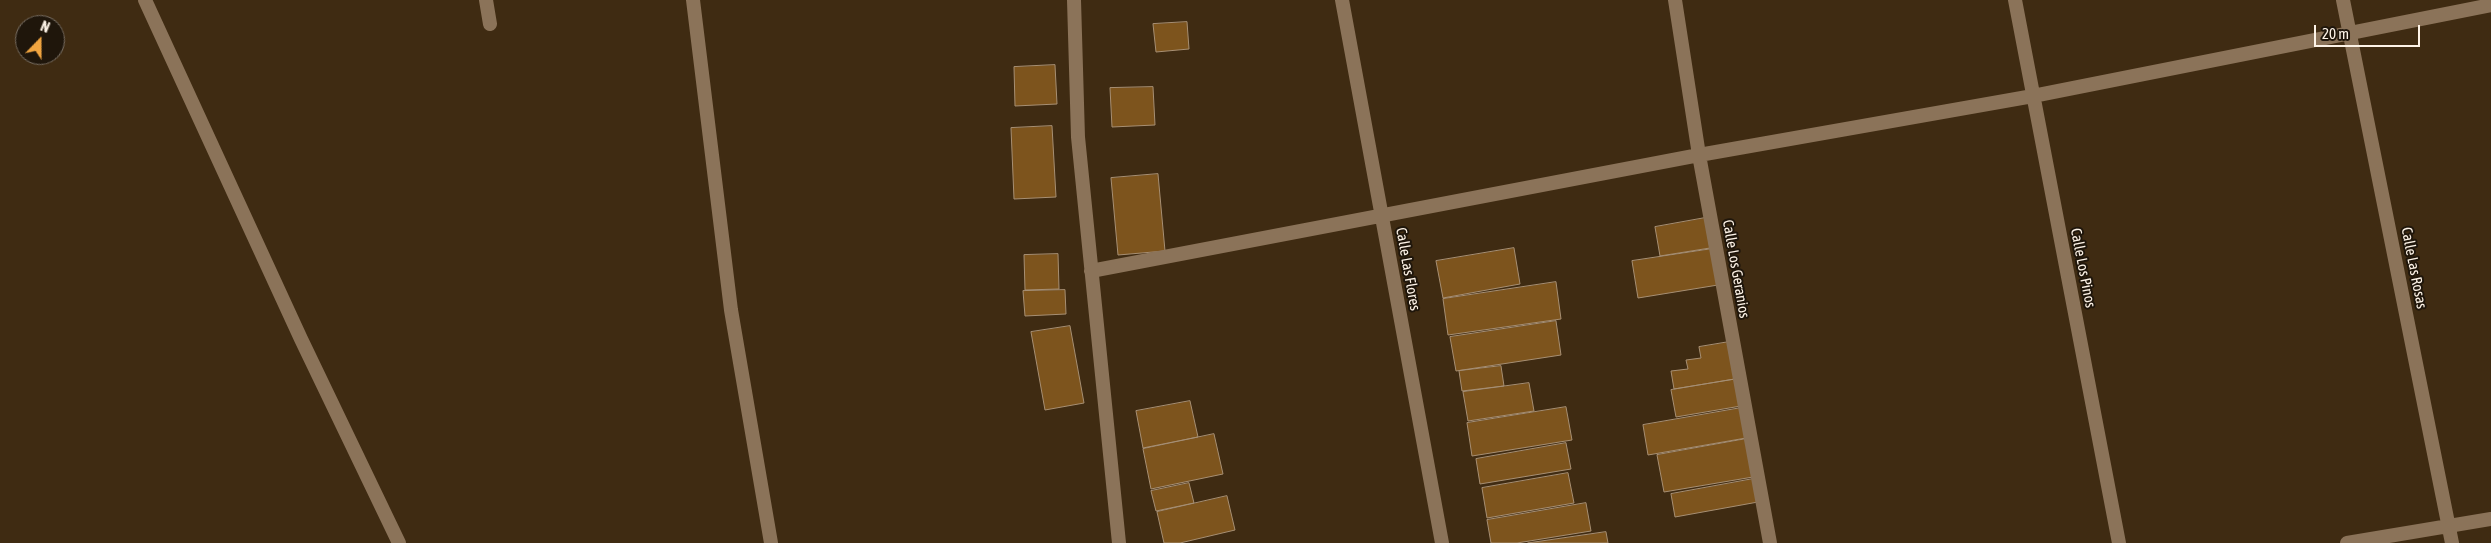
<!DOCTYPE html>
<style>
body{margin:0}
#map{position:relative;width:2491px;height:543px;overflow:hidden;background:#3f2b12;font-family:"Asap Condensed",sans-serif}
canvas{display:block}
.north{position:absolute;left:15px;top:15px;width:50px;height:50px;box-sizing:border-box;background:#1f160b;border:1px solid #786e63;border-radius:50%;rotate:22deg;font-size:14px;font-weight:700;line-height:20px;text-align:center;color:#fdf3e7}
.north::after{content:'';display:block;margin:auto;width:18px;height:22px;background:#f1a540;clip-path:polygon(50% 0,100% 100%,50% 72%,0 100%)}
.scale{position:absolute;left:2314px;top:25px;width:106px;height:22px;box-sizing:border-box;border:2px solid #fdf3e7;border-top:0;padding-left:6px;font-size:15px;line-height:18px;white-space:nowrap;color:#fdf3e7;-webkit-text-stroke:4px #1f160b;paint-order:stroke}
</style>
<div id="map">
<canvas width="2491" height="543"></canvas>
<div class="north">N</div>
<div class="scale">20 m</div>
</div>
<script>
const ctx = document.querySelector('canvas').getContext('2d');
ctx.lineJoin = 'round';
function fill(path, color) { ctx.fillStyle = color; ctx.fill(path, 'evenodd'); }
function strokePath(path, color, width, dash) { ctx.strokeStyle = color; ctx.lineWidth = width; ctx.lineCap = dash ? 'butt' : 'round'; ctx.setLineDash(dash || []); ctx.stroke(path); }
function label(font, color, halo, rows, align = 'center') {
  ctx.font = font + ' "Asap Condensed",sans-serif'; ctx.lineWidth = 4; ctx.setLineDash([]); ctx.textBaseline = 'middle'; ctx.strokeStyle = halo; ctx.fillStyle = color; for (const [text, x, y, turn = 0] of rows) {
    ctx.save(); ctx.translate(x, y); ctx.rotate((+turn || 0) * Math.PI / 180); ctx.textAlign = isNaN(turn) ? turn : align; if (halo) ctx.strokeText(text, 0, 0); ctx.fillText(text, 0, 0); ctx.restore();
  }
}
const building = new Path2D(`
 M1187,22L1189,49L1156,52L1153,24Z
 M1055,65L1057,104L1015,106L1014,67Z
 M1153,87L1155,125L1112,127L1110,88Z
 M1052,126L1056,197L1014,199L1011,128Z
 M1158,174L1165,251L1118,255L1111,178Z
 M1705,218L1710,248L1660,256L1655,227Z
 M1514,248L1520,284L1443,298L1436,261Z
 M1712,249L1718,285L1638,298L1632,261Z
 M1058,254L1059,289L1025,290L1024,255Z
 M1556,282L1561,319L1448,335L1443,299Z
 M1065,290L1066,314L1025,316L1023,291Z
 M1556,321L1561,355L1456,371L1450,337Z
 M1070,326L1084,403L1045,410L1031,332Z
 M1729,342L1735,379L1674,389L1671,371L1688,369L1686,360L1701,358L1699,347Z
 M1501,366L1504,386L1462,391L1459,371Z
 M1737,379L1741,406L1676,417L1671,390Z
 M1529,383L1534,411L1468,421L1463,392Z
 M1190,401L1198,437L1143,448L1136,411Z
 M1566,407L1572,440L1472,456L1467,423Z
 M1741,408L1746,438L1648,455L1643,425Z
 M1214,434L1223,474L1151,489L1143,449Z
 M1746,439L1753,477L1664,492L1657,455Z
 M1566,443L1571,469L1480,484L1476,459Z
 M1568,473L1574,503L1487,518L1482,488Z
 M1753,479L1758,502L1675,517L1671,494Z
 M1189,483L1194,503L1156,511L1151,491Z
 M1227,496L1235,530L1180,543H1164L1157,512Z
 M1586,503L1591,531L1517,543H1491L1487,520Z
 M1606,532L1608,543H1528Z`);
fill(building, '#7d541d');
strokePath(building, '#a78f73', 1);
strokePath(new Path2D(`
 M145,0L301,339L399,543
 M486,0L490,24
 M693,0L731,310L771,543
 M1074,0L1078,137L1119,543
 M1342,0L1442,543
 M1675,0L1699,155L1770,543
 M2015,0L2119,543
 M2343,0L2452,543
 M1091,271L1699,155L2033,96L2491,5
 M2347,543L2491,519`), '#8b7359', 14);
label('15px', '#fdf3e7', '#1f160b', [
 ["Calle Los Pinos",2083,268,79],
 ["Calle Las Rosas",2414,268,79],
 ["Calle Las Flores",1408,269,80],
 ["Calle Los Geranios",1736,269,80]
]);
</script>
